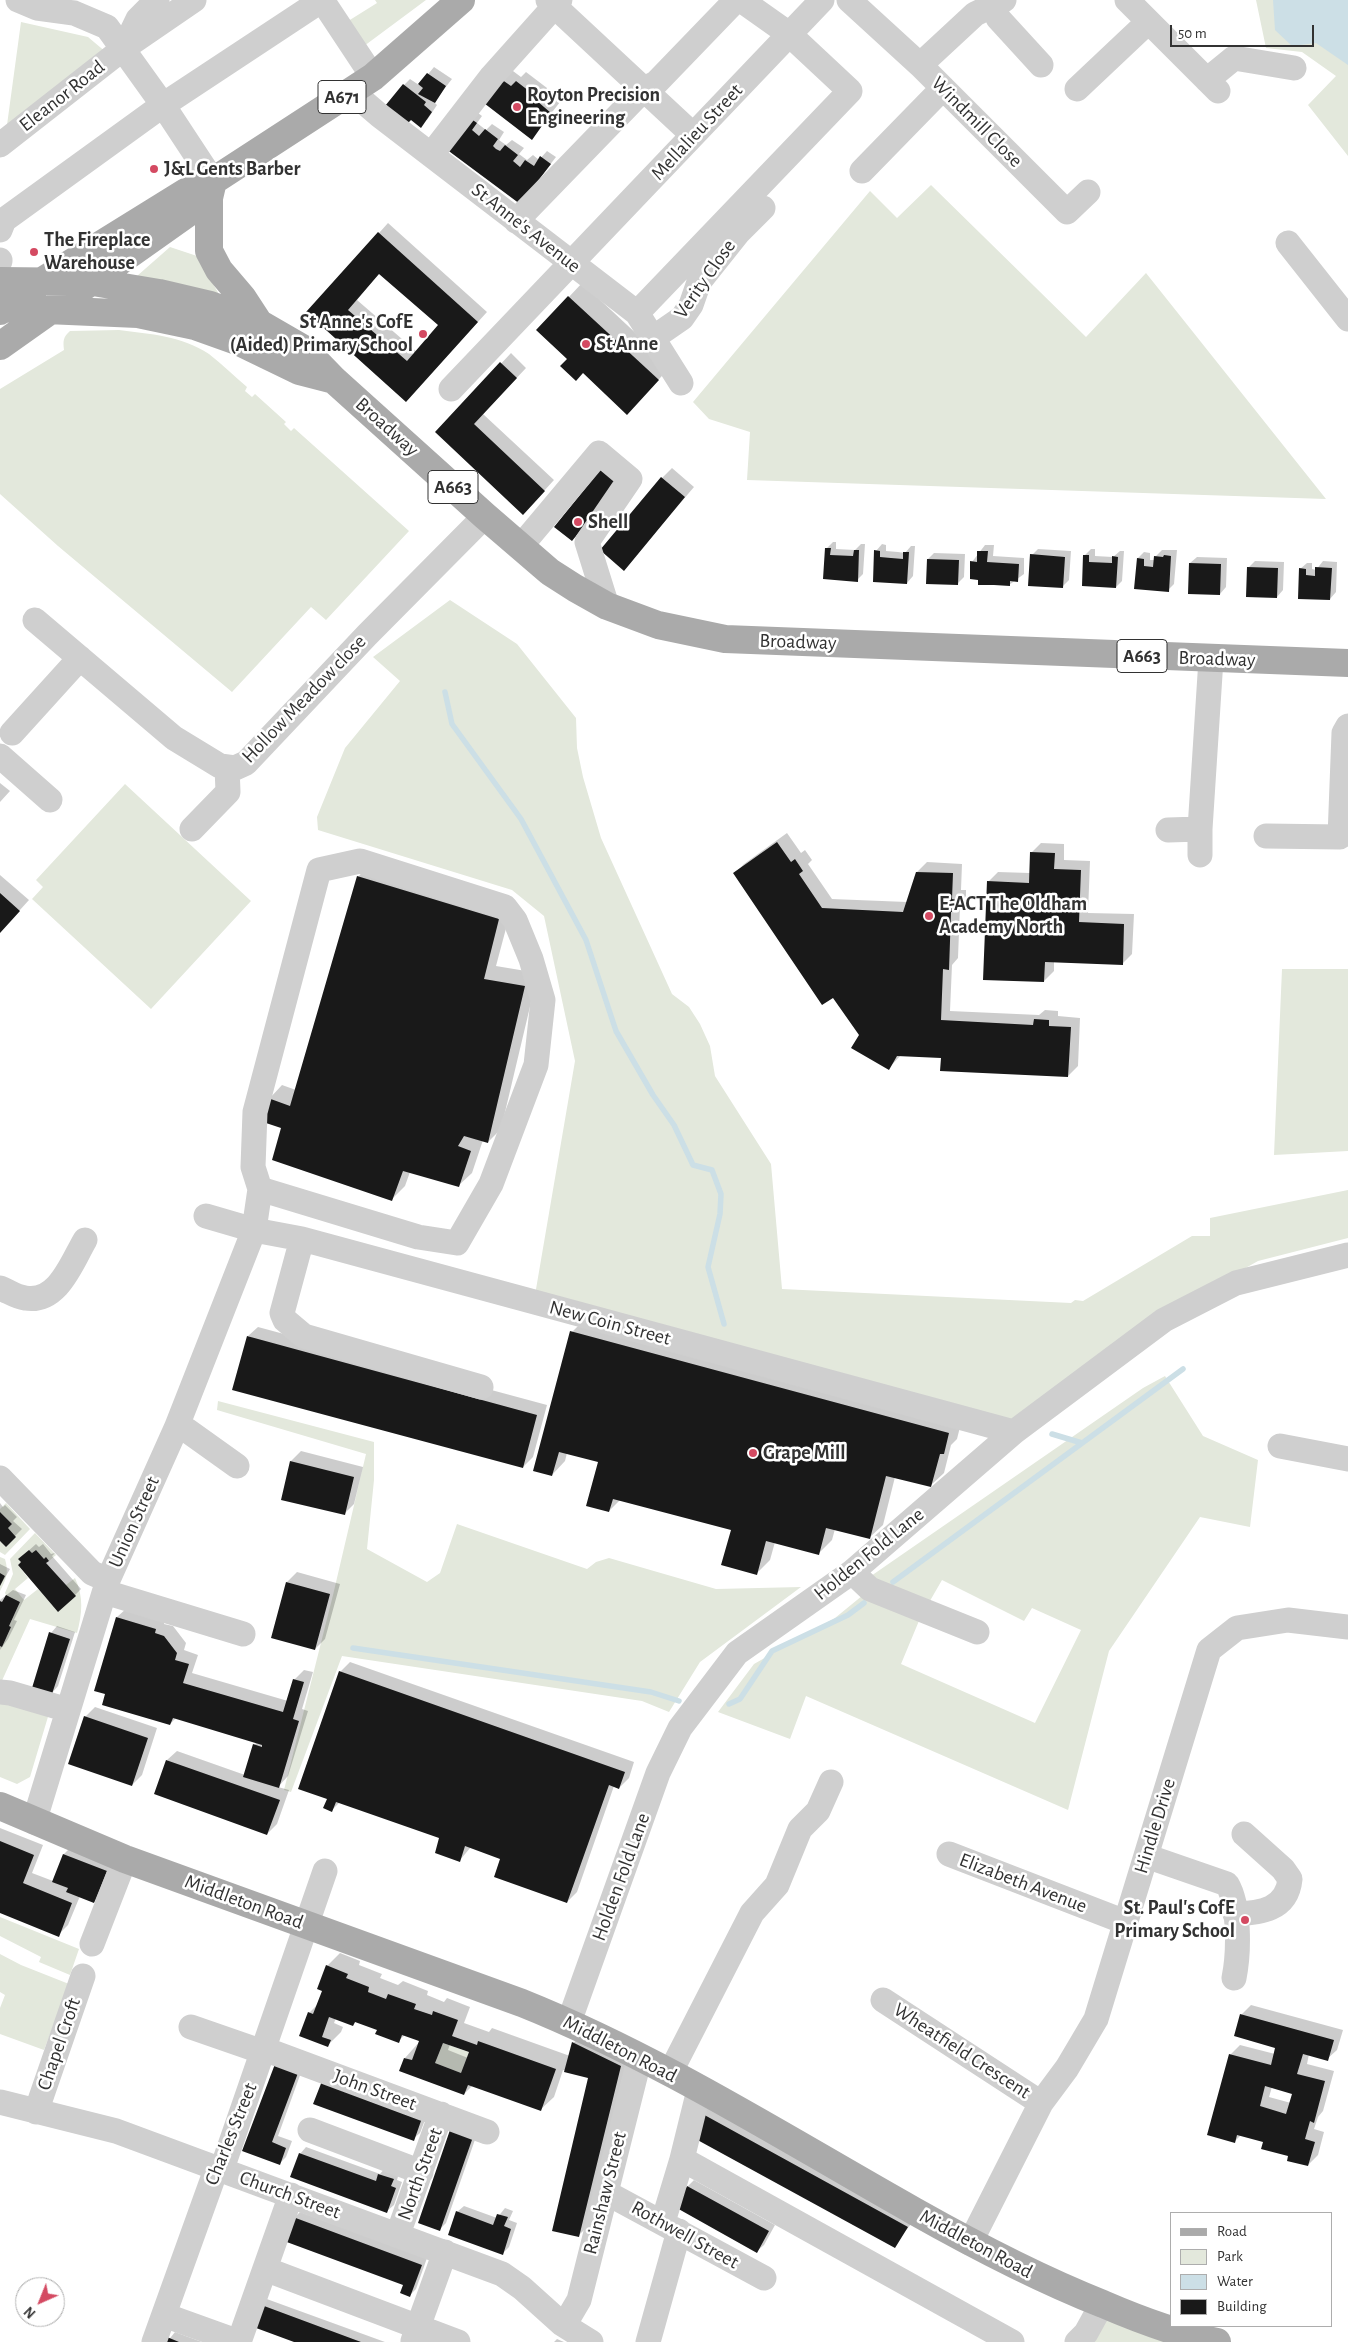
<!DOCTYPE html>
<style>
body{margin:0}
#map{position:relative;width:1348px;height:2342px;overflow:hidden;background:#fff;font-family:"Alegreya Sans",sans-serif}
canvas{display:block}
.legend{position:absolute;left:1170px;top:2212px;width:162px;height:115px;box-sizing:border-box;background:#fff;border:1px solid #adadad;margin:0;padding:6px 9px;list-style:none;font-size:15px;color:#323232}
.legend li{display:flex;align-items:center;gap:10px;height:25px}
.legend b{width:25px;border:1px solid #adadad}
.north{position:absolute;left:15px;top:2277px;width:50px;height:50px;box-sizing:border-box;background:#fff;border:1px solid #adadad;border-radius:50%;rotate:224deg;font-size:14px;font-weight:700;line-height:20px;text-align:center;color:#323232}
.north::after{content:'';display:block;margin:auto;width:18px;height:22px;background:#d44a62;clip-path:polygon(50% 0,100% 100%,50% 72%,0 100%)}
.scale{position:absolute;left:1170px;top:25px;width:144px;height:22px;box-sizing:border-box;border:2px solid #323232;border-top:0;padding-left:6px;font-size:15px;line-height:18px;white-space:nowrap;color:#323232;-webkit-text-stroke:4px #fff;paint-order:stroke}
</style>
<div id="map">
<canvas width="1348" height="2342"></canvas>
<ul class="legend">
<li><b style="height:6px;background:#aaa"></b>Road</li>
<li><b style="height:14px;background:#e3e8dc"></b>Park</li>
<li><b style="height:14px;background:#ccdfe6"></b>Water</li>
<li><b style="height:14px;background:#191919"></b>Building</li>
</ul>
<div class="north">N</div>
<div class="scale">50 m</div>
</div>
<script>
const ctx = document.querySelector('canvas').getContext('2d');
ctx.lineJoin = 'round';
function fill(path, color) { ctx.fillStyle = color; ctx.fill(path, 'evenodd'); }
function strokePath(path, color, width, dash) { ctx.strokeStyle = color; ctx.lineWidth = width; ctx.lineCap = dash ? 'butt' : 'round'; ctx.setLineDash(dash || []); ctx.stroke(path); }
function label(font, color, halo, rows, align = 'center') {
  ctx.font = font + ' "Alegreya Sans",sans-serif'; ctx.lineWidth = 5; ctx.setLineDash([]); ctx.textBaseline = 'middle'; ctx.strokeStyle = halo; ctx.fillStyle = color; for (const [text, x, y, turn = 0] of rows) {
    ctx.save(); ctx.translate(x, y); ctx.rotate((+turn || 0) * Math.PI / 180); ctx.textAlign = isNaN(turn) ? turn : align; if (halo) ctx.strokeText(text, 0, 0); ctx.fillText(text, 0, 0); ctx.restore();
  }
}
fill(new Path2D(`
 M375,0H426L356,52L337,28L377,3Z
 M1256,0H1348V156L1308,105L1336,76L1302,52L1266,48Z
 M21,22L88,37L107,53L7,125Z
 M931,185L1086,337L1146,273L1326,499L747,480L750,432L709,419L693,402L870,191L897,218Z
 M170,247L197,256L220,296L137,276Z
 M119,330C150,334 182,336 209,354C222,364 235,377 247,387L245,391L252,397L255,394L286,422L284,424L291,431L294,428L409,531L326,620L311,607L232,692L58,546L0,494V389L64,350C63,341 63,337 70,331Z
 M450,600L517,644L576,718L577,748L583,777L601,838L672,994L689,1007L700,1024L710,1046L715,1076L771,1164L782,1289L1071,1303L1075,1300L1083,1301L1192,1236H1210V1218L1348,1190V1238L1258,1261L1224,1280L1013,1427L535,1295L575,1061L544,916L512,890L318,830L317,817L345,748L400,681L373,657Z
 M125,784L251,901L151,1009L32,899L43,887L36,880Z
 M1282,969H1348V1151L1274,1155Z
 M1165,1376L1203,1436L1258,1460L1250,1527L1200,1517L1109,1651L1068,1810L806,1696L790,1739L718,1712L754,1664L835,1618L868,1591L921,1616L901,1664L1035,1723L1081,1630L1032,1608L1024,1621L942,1580L927,1606L871,1576L1143,1388Z
 M218,1401L374,1442V1480L367,1549L427,1582L440,1573L457,1524L587,1569L596,1562L609,1558L716,1589L801,1587L700,1662L669,1712L642,1701L342,1656L291,1792L284,1790L333,1595L366,1454L217,1410Z
 M6,1503L30,1529L5,1555L0,1552V1541L6,1547L16,1537L8,1528L12,1524L0,1512V1509Z
 M35,1533L56,1555L49,1561L46,1558L44,1559L36,1550L32,1553L29,1550L19,1559L21,1562L18,1565L28,1578L15,1589L24,1600L38,1589L58,1611L66,1585L75,1578C84,1597 82,1614 77,1633L30,1619L0,1685V1646L2,1647L11,1627L9,1626L20,1602L6,1595L5,1593L13,1574L10,1559Z
 M0,1557L5,1559C9,1572 6,1580 0,1591V1586L5,1576L0,1573Z
 M0,1697L50,1710L30,1777L17,1784L0,1777Z
 M0,1917L79,1949L70,1975L39,1962L41,1957L0,1936Z
 M0,1954L21,1965L69,1984L44,2050L0,2034V2008L5,1995L0,1992Z
 M443,2043L469,2052L461,2073L435,2063Z
 M1103,2318L1172,2342H1089Z`), '#e3e8dc');
fill(new Path2D(`
 M1273,0H1348V65L1316,43L1292,46L1275,30Z`), '#ccdfe6');
fill(new Path2D(`
 M434,67L452,79L434,102L437,105L427,120L411,119L404,85L410,79L419,85Z
 M509,68L521,77L526,72L547,88L546,91L560,102L532,138L482,100Z
 M474,110L482,116L477,123L486,130L492,124L504,132L499,140L506,145L512,140L524,148L519,154L527,160L533,155L539,160L547,151L556,157L526,196L444,146Z
 M388,223L487,312L416,390L308,312ZM379,273L440,325L417,352L357,300Z
 M582,283L671,366L640,400L569,359L538,330Z
 M511,353L526,368L483,414L554,480L533,503L437,432Z
 M672,468L694,487L624,569L662,478Z
 M833,542H836V549L855,550L861,544H865L863,574L857,580L824,578L826,549Z
 M882,544L886,545V551L898,552L905,553L911,546H915L913,576L907,583L874,581L876,551Z
 M985,545H994L993,556L1024,558V574L1009,585L972,562Z
 M1038,549L1071,551L1069,580L1062,587L1032,555Z
 M1091,549H1095V556L1113,557L1120,551H1124L1122,581L1116,587L1083,585L1085,555Z
 M1162,550H1177L1174,584L1168,590L1136,588L1138,558L1144,552L1150,553V560H1155V557Z
 M934,553L965,554L964,577L957,584L928,559Z
 M1197,557L1227,558L1226,587L1220,594L1190,563Z
 M1255,561L1284,562L1283,590L1277,597L1249,567Z
 M1323,561L1337,562L1336,592L1330,599L1299,598L1300,569L1307,563H1312V569L1316,570Z
 M0,783L10,791L0,802Z
 M787,833L801,853L805,850L812,860L808,864L832,899L907,902L917,872L927,862L962,864L961,890H966V901L960,906L958,958L952,965L950,1011L1039,1015L1045,1010L1058,1011V1016L1080,1018L1078,1066L1068,1076L942,1057L901,1055L889,1068L860,1034L833,997L734,874L744,864Z
 M1041,843L1064,844V860L1090,861L1088,913L1134,914L1132,954L1122,964L1054,961V971L1044,981L988,882L998,872L1030,873L1031,853Z
 M371,863L512,906L496,966L538,973L501,1129L488,1142L483,1140L472,1173L458,1186L410,1172L405,1186L392,1199L283,1127L269,1099L282,1085L296,1090L358,877Z
 M0,875L29,900L0,932Z
 M585,1319L962,1419L957,1439L951,1445L944,1473L930,1486L895,1477L883,1525L869,1538L835,1529L832,1540L818,1554L775,1542L770,1560L757,1573L732,1529L620,1500L609,1511L599,1461L567,1453L565,1461L552,1475L572,1332Z
 M258,1327L547,1405L533,1457L523,1467L248,1336Z
 M301,1451L363,1467L354,1504L344,1514L282,1499L291,1461Z
 M0,1503L3,1507L5,1505L17,1517L13,1521L22,1529L6,1545L0,1539Z
 M36,1544L39,1547L43,1544L51,1554L55,1553L52,1556L81,1589L75,1595L26,1553Z
 M0,1564L10,1569L0,1586Z
 M297,1572L340,1584L325,1639L315,1649L287,1582Z
 M13,1590L26,1595L14,1620L17,1621L8,1639L0,1650V1600Z
 M127,1608L165,1619L164,1624L173,1626L186,1643L184,1650L198,1655L192,1673L288,1701L294,1680L304,1670L313,1672L302,1709L308,1711L288,1776L278,1787L289,1790L277,1824L267,1834L167,1760L177,1751L245,1775L254,1745L257,1742L176,1718L170,1724L117,1617Z
 M57,1626L75,1632L58,1686L52,1693L51,1633Z
 M350,1662L634,1762L629,1778L619,1788L614,1786L577,1892L567,1902L502,1858L471,1847L460,1860L441,1838L340,1802L332,1810L328,1798L340,1672Z
 M95,1707L157,1728L142,1775L132,1785L85,1717Z
 M0,1828L43,1845L32,1873L53,1881L64,1854L83,1835L126,1851L114,1882L94,1902L80,1896L68,1925L58,1935L0,1912Z
 M340,1953L360,1961L359,1965L382,1974L380,1978L398,1985L403,1981L428,1991L427,1995L444,2002L447,1998L470,2007L464,2023L489,2032L492,2028L570,2056L573,2043L580,2037L627,2060L585,2229L578,2236L590,2077L563,2070L554,2097L540,2110L473,2085L464,2094L405,2058L421,2040L405,2035L398,2041L378,2029L356,2021L353,2025L336,2018L334,2023L343,2027L341,2032L328,2045L301,2035L309,2013L318,2004L323,1990L327,1966ZM450,2044L470,2052L468,2058L448,2050Z
 M1251,2005L1343,2030L1337,2050L1327,2059L1309,2054L1307,2064L1334,2071L1323,2111L1318,2117L1314,2129L1324,2132L1318,2155L1308,2165L1265,2141L1241,2135L1235,2141L1230,2055L1240,2045L1275,2054L1277,2047L1241,2015ZM1272,2087L1293,2093L1291,2103L1269,2097Z
 M276,2065L303,2067L278,2136L292,2141L286,2157L280,2163L244,2150Z
 M315,2103L428,2112L420,2133L413,2139Z
 M706,2106L914,2220L894,2246L693,2137Z
 M451,2130L478,2131L446,2223L440,2229Z
 M306,2147L380,2174L385,2168L399,2173L397,2180L402,2182L394,2205L387,2211L300,2154Z
 M694,2180L775,2225L764,2245L757,2251L677,2206L688,2186Z
 M464,2206L497,2218L505,2208L513,2211L509,2220L517,2223L509,2247L502,2254L457,2212Z
 M300,2212L427,2258L416,2289L410,2295L405,2284L294,2218Z
 M264,2298L385,2342H298L250,2324Z
 M175,2332L202,2342H167Z
 M557,2339L564,2342H554Z`), '#0003');
strokePath(new Path2D(`
 M445,692L452,724L521,819L586,940L616,1031L653,1095L674,1125L693,1165L712,1170L721,1194L720,1214L708,1267L724,1324
 M1052,1434L1082,1443
 M893,1582L1183,1369
 M353,1648L651,1692L679,1701
 M729,1704L740,1699L772,1651L848,1615L864,1603`), '#ccdfe6', 5.5);
fill(new Path2D(`
 M427,73L446,86L435,103L418,94L423,88L418,84Z
 M498,77L511,86L516,81L538,98L537,101L551,113L532,140L480,100Z
 M403,84L426,102L424,105L432,112L421,128L411,120L407,124L385,106Z
 M467,116L477,123L472,130L479,136L485,129L498,139L493,146L496,149L500,151L505,145L518,155L513,161L520,167L525,160L534,166L540,156L551,164L520,204L442,146Z
 M378,232L478,322L406,402L306,312ZM379,274L438,325L407,361L348,310Z
 M568,296L659,380L627,415L583,373L576,381L560,366L567,359L536,330Z
 M500,362L517,378L474,424L545,491L523,515L435,432Z
 M605,464L623,478L572,541L554,527Z
 M661,477L685,497L624,571L600,550Z
 M825,548H831L830,555L853,556L854,550H859L858,582L823,579Z
 M874,550L880,551V557L891,558L903,559V552H909L907,584L873,582Z
 M977,551H988L987,562L1019,564L1018,582L1010,581V586L994,585H978V580L970,579V561L977,562Z
 M1030,554L1065,557L1063,588L1028,586Z
 M1083,555H1089V562L1112,563V556L1118,557L1116,588L1082,586Z
 M1164,555L1171,556L1169,592L1134,589L1137,558L1144,559V566L1153,567L1154,556L1163,557Z
 M927,559L959,560L958,585L926,584Z
 M1189,563L1221,564L1220,595L1188,594Z
 M1247,567L1278,568L1277,598L1246,597Z
 M1315,567L1332,568L1330,600L1298,599L1299,568L1306,569V575L1315,576Z
 M777,842L791,862L795,859L803,871L799,874L822,908L903,912L916,872L953,873L952,899L957,900L956,912H951L949,970L943,969L941,1020L1033,1025L1034,1019L1049,1020V1026L1071,1027L1068,1077L940,1071L941,1058L897,1056L889,1070L851,1048L859,1035L833,998L822,1005L733,873Z
 M1030,852L1055,853L1054,869L1081,870L1079,922L1124,924L1123,965L1045,962L1044,982L983,980L987,881L1029,883Z
 M357,876L499,919L484,979L525,986L488,1143L464,1136L458,1146L471,1151L459,1187L403,1171L392,1201L272,1160L281,1128L260,1121L268,1098L290,1106Z
 M0,893L20,911L0,933Z
 M570,1331L949,1433L944,1454H940L931,1487L886,1476L870,1539L826,1528L819,1555L766,1541L757,1575L721,1565L731,1530L613,1499L609,1512L586,1506L598,1462L559,1452L552,1476L533,1471Z
 M247,1336L537,1415L523,1468L232,1390Z
 M290,1461L354,1477L345,1515L281,1500Z
 M0,1512L12,1524L8,1528L16,1537L6,1547L0,1541Z
 M29,1550L32,1553L36,1550L44,1559L46,1557L49,1561L46,1563L76,1596L58,1612L18,1565L21,1562L18,1559Z
 M0,1573L5,1576L0,1586Z
 M286,1582L330,1594L315,1650L271,1638Z
 M6,1595L20,1602L9,1626L11,1627L2,1647L0,1646V1601L2,1602Z
 M116,1617L156,1629L155,1633L164,1636L177,1653L175,1660L189,1664L183,1683L283,1712L293,1679L304,1682L293,1719L299,1721L279,1788L243,1777L253,1744L262,1747V1745L173,1718L170,1725L102,1705L105,1694L94,1691Z
 M49,1632L70,1639L52,1694L32,1688Z
 M339,1671L625,1772L619,1789L609,1785L567,1903L494,1877L500,1859L465,1846L460,1862L435,1853L439,1838L336,1802L332,1812L323,1808L327,1799L298,1789Z
 M84,1716L148,1738L132,1786L68,1764Z
 M166,1760L280,1800L267,1835L154,1794Z
 M0,1841L34,1855L23,1883L72,1903L59,1937L0,1913Z
 M63,1854L107,1871L94,1903L66,1892L68,1888L52,1882Z
 M326,1965L348,1974L346,1978L369,1987L368,1992L386,1999L388,1994L416,2004L414,2009L432,2015L433,2011L458,2020L452,2036L477,2045L478,2041L556,2069L541,2111L468,2085L464,2095L399,2071L404,2058L412,2060L419,2041L402,2035L399,2043L375,2034L377,2030L355,2022L353,2026L329,2017L322,2037L331,2040L328,2047L299,2036L308,2012L313,2014L322,1991L317,1989ZM443,2043L469,2052L461,2073L435,2063Z
 M1240,2014L1334,2040L1328,2061L1303,2054L1297,2074L1325,2081L1314,2123L1310,2121L1305,2139L1315,2142L1308,2166L1287,2161L1288,2156L1261,2149L1263,2142L1237,2135L1235,2143L1207,2135L1229,2054L1271,2065L1275,2048L1234,2036ZM1265,2086L1292,2094L1286,2114L1260,2106Z
 M572,2042L621,2066L579,2237L552,2231L588,2078L564,2072Z
 M275,2064L298,2073L272,2142L286,2148L280,2165L242,2151Z
 M322,2081L422,2118L414,2141L313,2104Z
 M699,2112L908,2227L895,2248L692,2137Z
 M450,2130L473,2137L440,2231L418,2223Z
 M299,2153L376,2181L378,2174L394,2179L391,2186L396,2188L387,2213L290,2177Z
 M687,2186L769,2231L757,2253L675,2207Z
 M456,2211L493,2225L497,2214L508,2217L504,2226L511,2229L503,2255L448,2235Z
 M293,2217L422,2265L410,2297L400,2293L403,2285L284,2241Z
 M256,2303L361,2342H294L248,2325Z
 M167,2337L179,2342H166Z`), '#191919');
strokePath(new Path2D(`
 M18,0L37,8L74,13L107,27L163,105L213,181
 M548,0L693,135
 M849,0L920,65
 M1004,0L975,14L920,65L1067,212L1088,192
 M1127,0L1218,91
 M993,6L998,18L1041,65
 M126,44L138,19L157,0
 M1207,80L1234,58L1294,68
 M1077,89L1148,22
 M351,91L379,115L637,313L681,383
 M0,145L124,48L194,0
 M431,155L492,76L560,0
 M862,171L943,88
 M516,221L644,89L656,83L736,0
 M0,230L4,220L163,105L322,0L373,77
 M1288,243L1348,319
 M0,260V261
 M637,313L850,91L789,34L741,0
 M653,338L682,318L691,305L699,282L738,233L763,208
 M451,389L822,0
 M521,546L599,453L630,479L587,542L607,606
 M35,620L174,738L220,766L235,768L246,763L367,635L485,516
 M12,733L80,658
 M0,756L50,800
 M192,829L228,792L227,767
 M1200,829V855
 M1168,830L1200,829L1211,659
 M1266,836L1340,837L1344,733L1348,726
 M206,1216L254,1230L302,1239L1014,1432
 M302,1239L282,1313L285,1320L304,1336L481,1387
 M0,1288C8,1291 16,1297 25,1298C58,1304 72,1262 85,1240
 M177,1426L188,1431L237,1466
 M1280,1446L1348,1459
 M0,1478L92,1573L108,1580
 M852,1572L870,1589L977,1632
 M105,1592L243,1634
 M0,1692L10,1693L68,1710
 M34,1822L108,1580L177,1426L254,1230L260,1189L253,1167L255,1112L319,870L360,861L505,907L515,920L531,959L543,1000L536,1065L491,1184L457,1243L418,1237L260,1189
 M949,1854L1125,1922
 M1146,1856L1227,1884C1240,1906 1239,1953 1234,1978
 M1235,1914C1260,1913 1287,1910 1290,1879L1283,1869L1244,1834
 M92,1944L125,1859
 M883,2000L1041,2103
 M569,2022L658,1773L680,1728L737,1653L852,1572L1014,1432L1164,1320L1236,1283L1348,1255
 M191,2027L263,2052
 M264,2049L487,2132
 M670,2073L752,1913L777,1885L800,1829L818,1811L831,1782
 M0,2102L116,2131L502,2274L522,2288L562,2324L591,2342
 M36,2112L83,1976
 M310,2130L421,2172
 M682,2159L699,2090
 M605,2192L764,2278
 M663,2222L682,2159L1012,2342
 M398,2234L441,2114
 M970,2243L1041,2103L1067,2068L1096,2019L1209,1650L1237,1628L1288,1620L1348,1627
 M265,2269L458,2342
 M164,2315L239,2342
 M562,2324L569,2317L579,2300L637,2069L642,2059
 M413,2341L445,2252
 M154,2342L213,2178L225,2160L325,1871
 M239,2342L291,2195
 M648,2342L679,2231
 M1077,2342L1086,2333L1102,2304`), '#cfcfcf', 25);
strokePath(new Path2D(`
 M212,185L209,198V251L219,270L242,297L259,323
 M0,281L93,282L159,293L210,305L259,323L304,349L334,380L485,516L550,572L575,588L607,606L658,625L725,639L1348,663
 M0,308L138,314L195,326L237,341L299,371L334,380
 M0,311L44,280L186,192L213,181L373,77L461,0
 M0,346L209,198
 M0,1806L125,1859L522,2003C659,2058 786,2139 914,2211C976,2246 1037,2278 1103,2304C1140,2320 1178,2334 1217,2342`), '#aaa', 28);
for (const [x, y, r, color] of [
 [517,107,5,"#d44a62"],
 [154,169,5,"#d44a62"],
 [34,252,5,"#d44a62"],
 [423,334,5,"#d44a62"],
 [586,344,5,"#d44a62"],
 [578,522,5,"#d44a62"],
 [929,916,5,"#d44a62"],
 [753,1453,5,"#d44a62"],
 [1245,1920,5,"#d44a62"]
]) { const dot = new Path2D(); dot.arc(x, y, r, 0, 2 * Math.PI); ctx.fillStyle = color; ctx.fill(dot); strokePath(dot, '#fff', 2); }
for (const [x, y, w] of [
 [342,97,48],
 [453,487,50],
 [1142,656,50]
]) { const box = new Path2D(); box.roundRect(x - w / 2, y - 16.5, w, 33, 4); ctx.fillStyle = '#fff'; ctx.fill(box); strokePath(box, '#323232', 1); }
label('bold 19px', '#323232', null, [
 ["A671",342,97],
 ["A663",453,487],
 ["A663",1142,656]
]);
label('bold 20px', '#323232', '#fff', [
 ["Royton Precision",527,95],
 ["Engineering",527,118],
 ["J&L Gents Barber",164,169],
 ["The Fireplace",44,240],
 ["Warehouse",44,263],
 ["St Anne's CofE",413,322,"right"],
 ["(Aided) Primary School",413,345,"right"],
 ["St Anne",596,344],
 ["Shell",588,522],
 ["E-ACT The Oldham",939,904],
 ["Academy North",939,927],
 ["Grape Mill",763,1453],
 ["St. Paul's CofE",1235,1908,"right"],
 ["Primary School",1235,1931,"right"]
], 'left');
label('20px', '#323232', '#fff', [
 ["Eleanor Road",62,96,-38],
 ["Windmill Close",977,122,45],
 ["Mellalieu Street",697,132,-47],
 ["St Anne's Avenue",526,228,38],
 ["Verity Close",705,279,-55],
 ["Broadway",387,427,42],
 ["Broadway",798,642,2],
 ["Broadway",1217,659,2],
 ["Hollow Meadow close",304,699,-46],
 ["New Coin Street",610,1323,15],
 ["Union Street",134,1522,-66],
 ["Holden Fold Lane",869,1554,-39],
 ["Hindle Drive",1155,1826,-73],
 ["Holden Fold Lane",621,1877,-70],
 ["Elizabeth Avenue",1023,1883,21],
 ["Middleton Road",244,1902,20],
 ["Chapel Croft",59,2044,-71],
 ["Middleton Road",620,2049,27],
 ["Wheatfield Crescent",962,2051,33],
 ["John Street",375,2090,20],
 ["Charles Street",231,2134,-68],
 ["North Street",420,2174,-70],
 ["Rainshaw Street",605,2193,-76],
 ["Church Street",290,2195,20],
 ["Rothwell Street",685,2235,29],
 ["Middleton Road",976,2244,28]
]);
</script>
